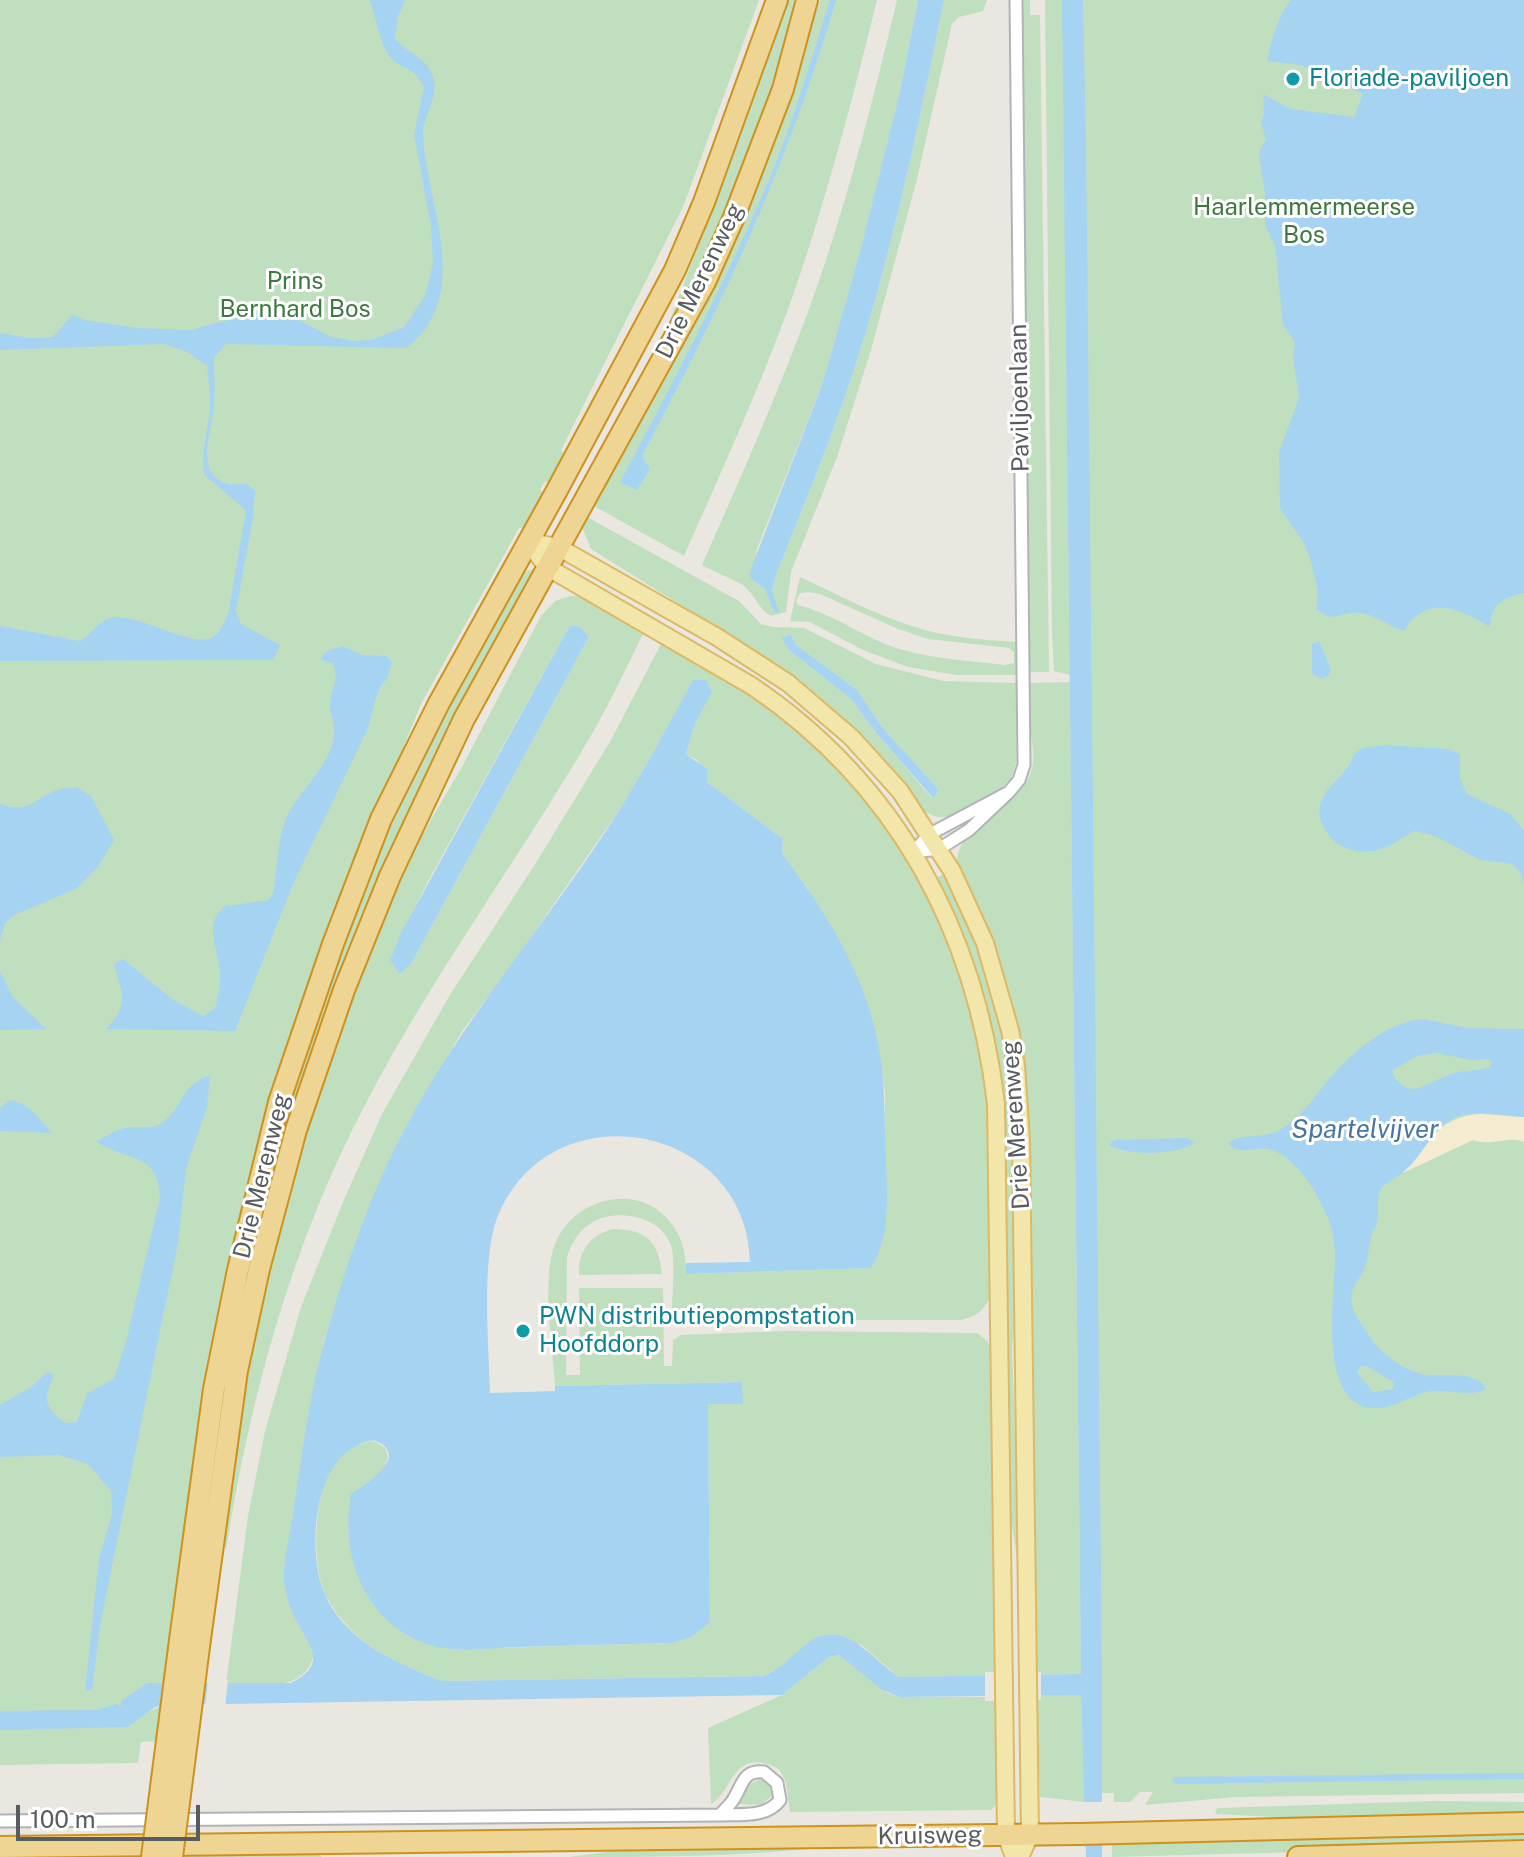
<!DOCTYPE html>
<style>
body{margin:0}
#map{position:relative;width:1524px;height:1857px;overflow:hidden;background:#eae7e0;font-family:"Public Sans",sans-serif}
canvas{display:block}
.scale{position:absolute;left:16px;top:1805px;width:184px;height:36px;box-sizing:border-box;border:4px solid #595c5f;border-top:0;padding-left:10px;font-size:24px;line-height:28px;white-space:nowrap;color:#595c5f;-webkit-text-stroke:6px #fff;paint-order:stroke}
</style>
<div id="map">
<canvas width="1524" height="1857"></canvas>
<div class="scale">100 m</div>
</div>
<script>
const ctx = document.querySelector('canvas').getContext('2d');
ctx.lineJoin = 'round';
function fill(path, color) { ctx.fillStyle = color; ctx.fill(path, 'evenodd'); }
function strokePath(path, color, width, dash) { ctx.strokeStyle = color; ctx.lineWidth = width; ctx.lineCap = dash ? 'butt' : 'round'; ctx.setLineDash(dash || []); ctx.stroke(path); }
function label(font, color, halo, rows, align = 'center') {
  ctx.font = font + ' "Public Sans",sans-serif'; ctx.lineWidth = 6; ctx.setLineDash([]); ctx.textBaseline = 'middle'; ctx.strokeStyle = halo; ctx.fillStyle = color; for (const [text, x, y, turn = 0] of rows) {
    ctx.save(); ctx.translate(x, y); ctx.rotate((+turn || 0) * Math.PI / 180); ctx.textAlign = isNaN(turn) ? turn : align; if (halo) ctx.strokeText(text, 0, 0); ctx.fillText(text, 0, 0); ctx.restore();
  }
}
fill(new Path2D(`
 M0,0H759L683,207L561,450L565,456L550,484L545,481L540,490L546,494L527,528H519L421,704L342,898L277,1093L169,1685L145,1713L163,1705L160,1741L141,1742L138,1763L0,1765Z
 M788,0H804L759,140L706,258L660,346L746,121Z
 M820,0H877C852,102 825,204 790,304C759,389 721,472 684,556L592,505L760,172Z
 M897,0H918L900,91L859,255L822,385L757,549L752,580L765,589L774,613L772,591L775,578C807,497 841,416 866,332C898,223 922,111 944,0H987L983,11L959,17L952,24L917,179L871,350L837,457L791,572L786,612L771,616C759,610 755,595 744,586C738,581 712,571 702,565C739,481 776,398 808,312C845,210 872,105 897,0Z
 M1021,0H1030V15H1040L1049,672H1030L1029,665Z
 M1045,0H1062L1063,11L1070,675L1054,671L1052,633Z
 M1082,0H1524V1793L1236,1797L1145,1805L1153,1792H1140L1130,1802H1114V1793H1098Z
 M587,517L739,601L761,624L774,627L804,628L876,664L943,681L1017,683L1016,764L1011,778L998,792L948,817H937L925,812L889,767L856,733L780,667L591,549L583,529ZM791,634L795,644L857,690L882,727L939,790L932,798L876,733L852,700L789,650Z
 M532,569L539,571L372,902L222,1417L227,1360L272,1156L324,988L401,802L456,684L515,580L523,573Z
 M800,577C841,596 881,618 925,630C955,638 986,640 1017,642V675H956L908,667L863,650L810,622L790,621ZM809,592L820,594L898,629L928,639L1009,648L1014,652V663L1004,665C965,660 925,659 888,645C858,633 830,613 798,605L796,600L800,593Z
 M570,596L585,597L645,630C628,664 612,699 593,732C520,858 433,974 366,1103C293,1241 250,1396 226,1550L224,1541L244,1399L260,1310L285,1200L324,1069L368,946L407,861L463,765L541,616L555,601ZM570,625L580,627L589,637L412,962L390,960L426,885Z
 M663,640L748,691L797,726L859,788L900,843L958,957L978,1036L990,1107L992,1293C985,1309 979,1316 961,1320H679L672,1313C672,1296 675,1265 672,1249C665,1217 618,1207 593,1222C579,1230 572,1242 567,1257L566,1375H580L579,1288H663L664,1366H672L673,1340L681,1335L785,1331L977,1333L987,1341L994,1354L999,1676L899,1677L860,1644L779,1668L763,1676L443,1681C396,1665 350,1642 326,1596C311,1566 314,1497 331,1468C336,1458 348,1450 358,1445C370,1439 376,1440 386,1449L388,1457L383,1471L351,1494L460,1649L671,1643L692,1637L710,1621L708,1404L741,1382L555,1386C553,1347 541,1279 555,1244C574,1196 643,1180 674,1227C684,1242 686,1257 686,1274L870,1268L885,1152V1094L877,1038L808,889L782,853L783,839L707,782L698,761L686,754L695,723L711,692L694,680L625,802L513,963L461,1033L401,1136L366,1216L325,1338L306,1428L284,1580L297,1621L315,1649C308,1695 262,1684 226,1684L248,1516L265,1431L301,1307L343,1202L382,1114L451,993L534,866L611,740Z
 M1070,682L1081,1674L1036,1675L1026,1107L994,948L957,864C957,825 1008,812 1027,781C1038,762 1032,746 1030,727C1029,713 1029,698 1029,683Z
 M945,873L981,950L1000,1016L1015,1116L1017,1305L1012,1347L1020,1576L1010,1514L1004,1139L999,1076L993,1033L978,981L963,937L936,878Z
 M613,1229C647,1230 658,1240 662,1274L579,1275C578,1251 590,1235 613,1229Z
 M839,1655L888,1693L899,1697H999L1000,1800L991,1810L790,1812L786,1782L779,1769C732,1745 734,1791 711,1804L708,1728L782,1695L829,1657Z
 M1076,1693L1081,1695L1085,1802L1040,1797L1036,1696Z
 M760,1779L770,1785L772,1796L761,1805L738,1804L747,1786Z
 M1434,1801L1524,1802V1814L1295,1818L1215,1814L1217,1808Z
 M1524,1832V1846L1112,1857V1838Z
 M854,1843C760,1857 664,1857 569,1857L661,1845Z
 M303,1853L317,1854L322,1857H0V1855Z`), '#c0dfbf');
fill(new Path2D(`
 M1480,1114L1524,1117V1142C1508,1135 1493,1147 1473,1140L1403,1173C1429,1144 1436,1117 1480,1114Z`), '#f4ebd1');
fill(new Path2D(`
 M369,0H405L398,17L395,39C408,53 426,57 433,76C440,97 423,114 423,135C426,203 475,298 406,348L226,344L214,357C214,375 216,394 213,413C210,435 196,476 228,484C234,485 242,483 247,484L255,491L253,517L236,611L241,624L280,645L273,660L0,661V626L80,641C92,634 100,618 116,617C141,616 189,645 209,639C219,636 223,624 228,615L246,510L204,475C201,452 207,433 210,411C211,397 208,380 207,366L187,352L164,344L0,350V333L30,338L53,337L73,314L84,320L138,328L190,330L270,309L291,316L331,337L354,341L371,340L404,327L425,296L433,263L431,226L414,134L424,87C411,62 400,72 388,54C378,39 377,17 369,0Z
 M830,0H836C790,160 720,310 642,456L650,469L637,490L620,482C673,383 725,283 769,180C793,122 811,60 830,0Z
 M918,0H944C922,111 898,223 866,332C841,416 807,497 775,578L772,591L779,612L774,613L765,589L752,580L749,574L822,385L859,255L900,91Z
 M1062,0H1083L1086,140L1102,1673V1857H1086L1081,1695L899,1697L881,1689L839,1655L829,1657L782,1695L163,1705L155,1707L128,1727L0,1730V1711L96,1710L116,1704L121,1706V1701L147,1683H291C328,1664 311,1648 296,1620C290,1609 285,1593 284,1580C283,1559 290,1535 293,1514C302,1454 309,1394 326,1336C345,1268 368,1200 400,1138C462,1017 554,916 625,801C649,761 671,720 693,680H706L712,692L695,723L686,754L708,770L707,782L783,839L782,853C824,910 862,968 877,1038C886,1078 884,1119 886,1160C887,1196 891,1237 871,1268L686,1274V1263L750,1262C747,1122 548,1087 497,1218C481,1261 489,1345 490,1393L555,1391V1386L742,1382L743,1404H708L710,1622L692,1637L672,1643C620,1644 569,1646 518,1647C490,1648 447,1654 421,1642C362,1617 340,1553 351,1494C363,1485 410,1458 378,1442C370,1438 362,1443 355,1447C313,1467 308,1553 324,1592C343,1640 398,1665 443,1681L763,1676C779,1670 790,1658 803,1647C841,1613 869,1657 899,1677L1081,1674Z
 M1291,0H1524V593C1502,598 1491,604 1490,627C1460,608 1426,594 1404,631C1390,627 1375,614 1360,613C1339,611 1336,625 1316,609L1318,592L1310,557L1302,540L1280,509L1279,452L1299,398L1293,357L1295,343L1283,325L1275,245L1265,226V193L1259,156L1261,147L1266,140L1261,122L1264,114L1263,94L1290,109L1354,117L1363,94L1301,65L1267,61C1272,39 1277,17 1291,0Z
 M570,625L580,627L589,637L412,962L400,974L390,960L401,933Z
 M791,634L795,644L857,690L882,727L939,790L933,798L876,733L852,700L789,650L782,638Z
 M1319,641L1331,670L1328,676L1321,679L1312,673V644Z
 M342,646L363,655L386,656L392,662L387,679L381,685L375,701L368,728L293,884L235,1031L106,1029C130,1004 122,995 114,964L123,959L172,999L203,1016L215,1008C218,997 221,986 220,975C220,949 200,922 228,904V906L268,900L273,893C278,868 277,837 288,814C302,787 331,766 334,734C336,723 329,715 330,704C331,685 340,684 333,663L320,660L325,652Z
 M1383,745L1449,749L1460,754V778L1467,794L1510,814L1524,830V882L1521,873L1512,864L1480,860L1435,836L1415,831C1405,835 1398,842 1389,846C1365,857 1337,852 1324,828C1319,818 1317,809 1322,799C1331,781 1349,773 1354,754L1363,748Z
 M77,787L91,796L114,840L98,867L76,889L14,915L5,923L0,940V804C32,814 32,799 57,790C63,788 71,788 77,787Z
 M0,971L13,997L46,1029L0,1030Z
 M1424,1019L1467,1028L1524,1029V1117C1504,1116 1476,1109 1457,1117C1432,1127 1423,1157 1402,1173C1397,1178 1387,1182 1382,1187C1375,1195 1380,1213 1377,1223C1374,1232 1374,1226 1372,1234C1368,1246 1369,1259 1364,1270C1361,1277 1354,1284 1352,1292C1348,1305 1359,1321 1366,1331C1378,1351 1396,1365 1418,1373C1438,1380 1475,1367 1486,1389C1470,1398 1445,1388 1426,1392C1411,1396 1396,1406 1380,1408C1315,1414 1335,1295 1335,1257C1335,1246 1333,1232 1329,1221C1320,1196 1296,1155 1268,1149C1253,1146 1240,1157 1228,1143C1245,1132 1264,1140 1281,1129C1310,1111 1318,1088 1340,1067C1363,1044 1391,1021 1424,1019ZM1436,1053L1472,1060L1487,1059L1492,1062L1490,1067C1477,1072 1464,1069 1451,1074C1428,1081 1412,1103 1393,1075V1070L1417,1056ZM1366,1366L1393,1382V1389L1373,1392L1357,1372L1360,1367Z
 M210,1075L207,1107L186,1169L178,1243L100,1625L92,1690L85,1691L99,1558L112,1514L111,1491L88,1464L58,1455L0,1457V1405L31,1387L47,1372L54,1375C53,1379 50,1383 49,1388C42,1404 54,1416 66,1423L77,1422L87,1393L114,1379L125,1345L160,1198C159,1151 126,1162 96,1141C105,1137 115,1130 125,1128C138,1125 150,1131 162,1123C185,1106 178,1087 210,1075Z
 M10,1100C31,1104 39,1118 52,1133L0,1131V1108Z
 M1188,1138L1194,1143C1179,1155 1125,1156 1109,1145L1114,1140Z
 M1524,1773V1779L1176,1784L1172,1780L1176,1777Z`), '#a7d3f3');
fill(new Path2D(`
 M985,1672H1041V1700L985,1701Z
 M208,1680H228L225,1708H205Z
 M1081,1802H1105L1106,1844H1082Z`), '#eae7e0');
const street = new Path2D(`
 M1009,792L1019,780L1024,765L1016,0
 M1009,792L969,830L939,849L913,852L930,834Z
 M0,1821L720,1815C740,1814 767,1818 780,1800L777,1783L764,1772C742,1770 743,1785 733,1800C730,1805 724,1810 720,1815`);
const primary = new Path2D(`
 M528,542L558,547L717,637L788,683L851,737L900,791L952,871L985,943L1010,1030L1016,1065L1021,1141L1030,1835L1020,1857
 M528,542L547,567L752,686C898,785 976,932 996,1104L1006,1835L1014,1857`);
const highway = new Path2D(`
 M200,1639L237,1371L259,1269L296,1130L344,990L390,876L464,719L705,282L734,217L783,89L807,0
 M180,1640L214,1389L238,1270L279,1102L333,944L381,819L439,703L556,492L675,270L704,202L777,0
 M0,1847L1080,1834L1524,1823
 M1298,1857L1524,1851`);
strokePath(street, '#b1b3b6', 15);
strokePath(primary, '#ddb965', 20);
strokePath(highway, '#cd921d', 24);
strokePath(street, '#fff', 11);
strokePath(primary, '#f3e6ab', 16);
strokePath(highway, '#eed593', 20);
const highwayBridge = new Path2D(`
 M152,1857L180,1640
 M172,1857L200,1639`);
strokePath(highwayBridge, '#cd921d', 24, []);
strokePath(highwayBridge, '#eed593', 20);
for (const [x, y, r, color] of [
 [1293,79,8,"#0f9aa8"],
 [523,1331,8,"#0f9aa8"]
]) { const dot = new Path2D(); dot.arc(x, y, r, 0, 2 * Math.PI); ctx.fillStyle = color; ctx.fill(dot); strokePath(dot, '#fff', 3); }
label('24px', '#0d838f', '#fff', [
 ["Floriade-paviljoen",1309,79],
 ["PWN distributiepompstation",539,1317],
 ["Hoofddorp",539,1345]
], 'left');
label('24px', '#3d793f', '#fff', [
 ["Haarlemmermeerse",1304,208],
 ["Bos",1304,236],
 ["Prins",295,282],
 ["Bernhard Bos",295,310]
]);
label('24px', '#595c5f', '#fff', [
 ["Drie Merenweg",700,281,-64],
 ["Paviljoenlaan",1020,398,-91],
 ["Drie Merenweg",1016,1125,-94],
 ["Drie Merenweg",262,1176,-76],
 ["Kruisweg",930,1836,-1]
]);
label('italic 26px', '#4976a1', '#fff', [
 ["Spartelvijver",1365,1130]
]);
</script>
